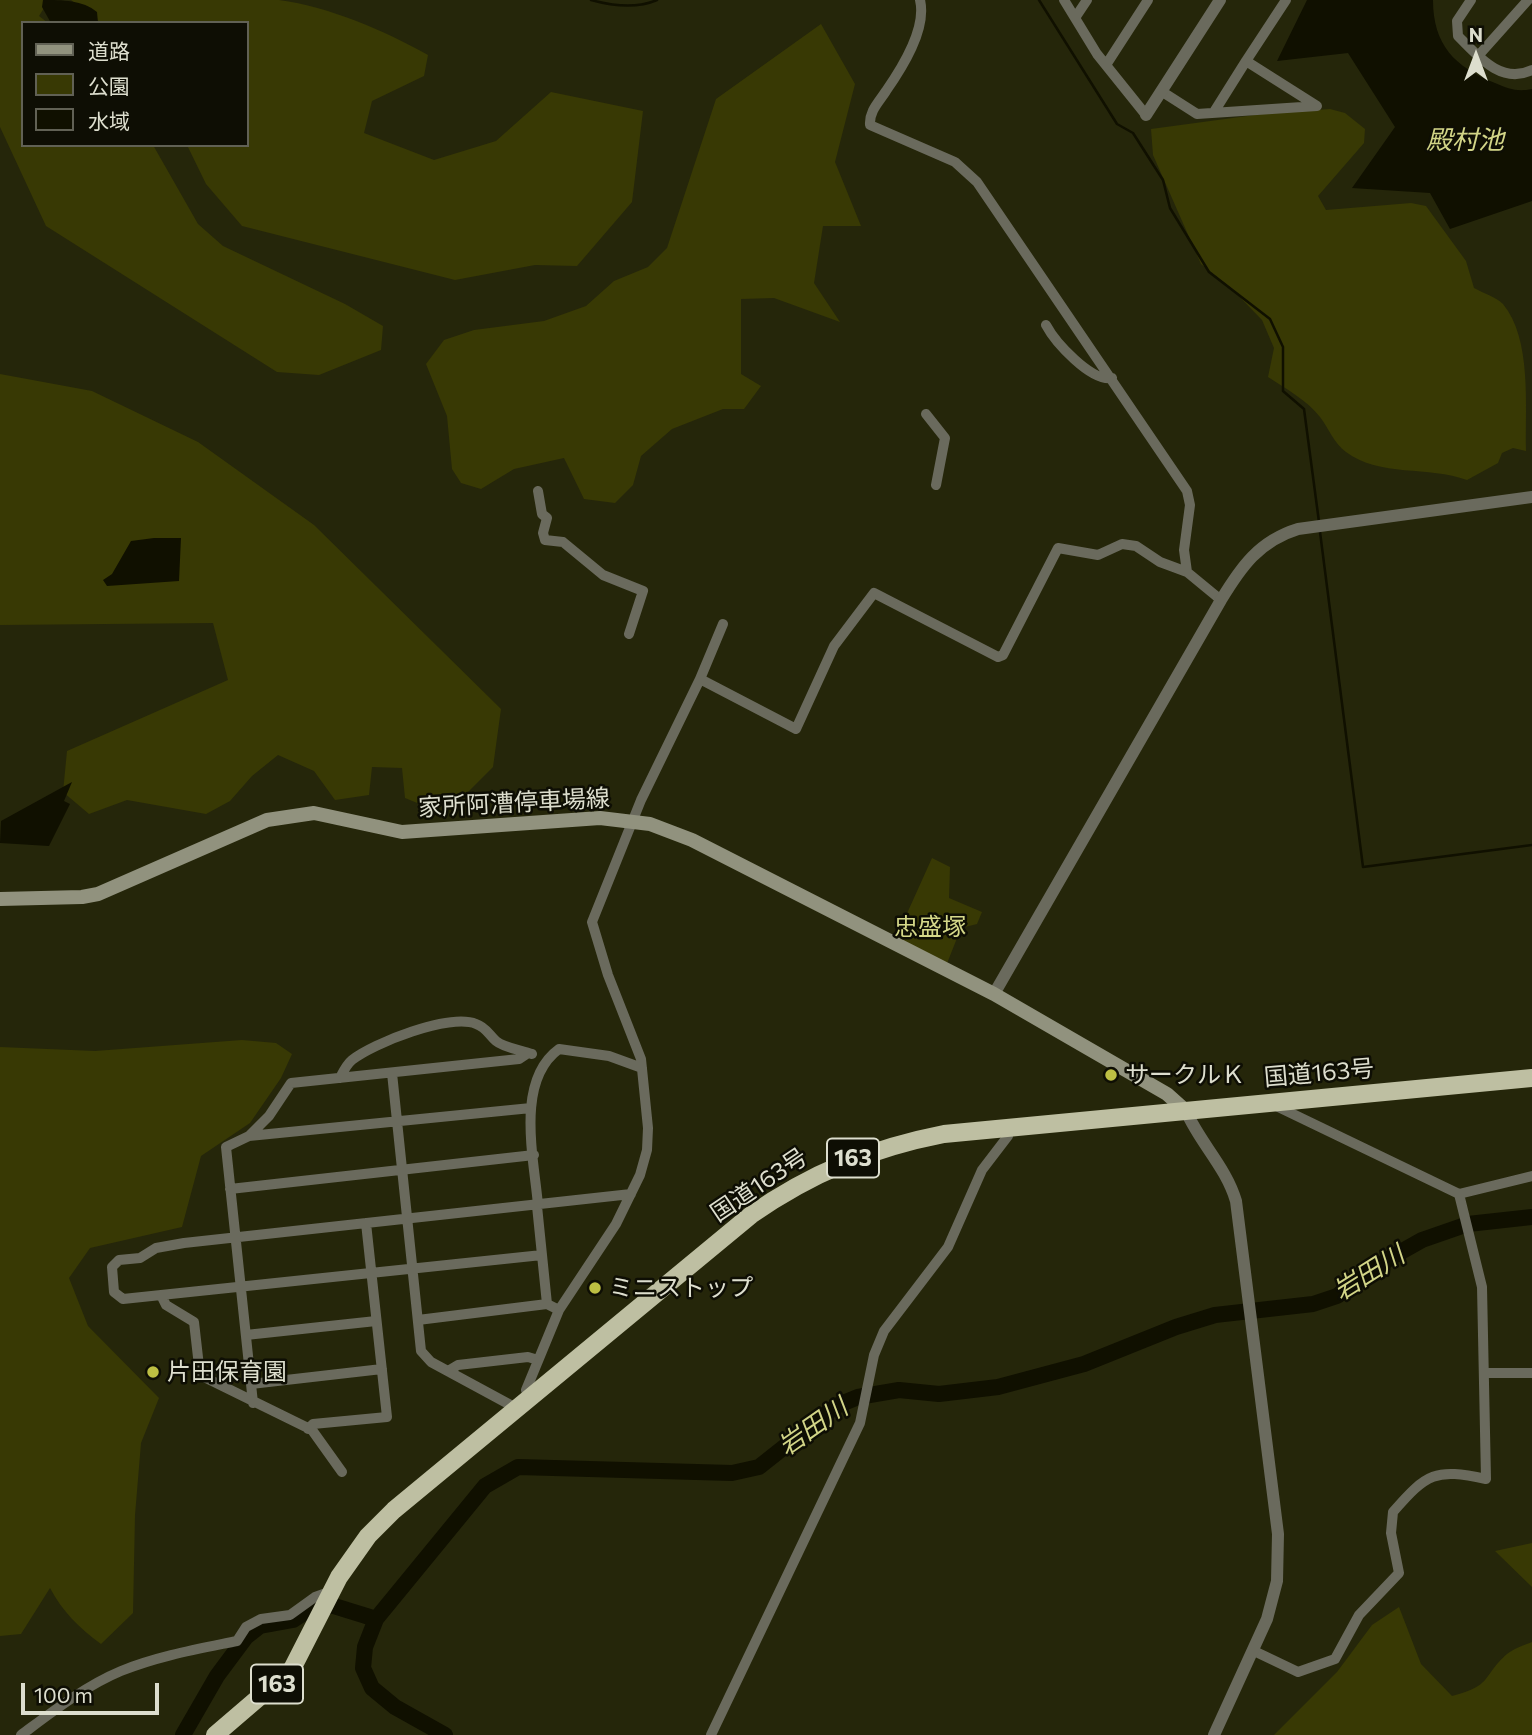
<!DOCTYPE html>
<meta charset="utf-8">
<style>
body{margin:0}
#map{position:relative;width:1532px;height:1735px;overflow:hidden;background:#25260a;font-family:Commissioner,"Noto Sans JP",sans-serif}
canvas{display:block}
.legend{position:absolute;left:21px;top:21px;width:228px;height:126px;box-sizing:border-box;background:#0e0e04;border:2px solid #616155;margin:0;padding:9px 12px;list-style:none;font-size:21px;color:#dddece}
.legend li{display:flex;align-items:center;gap:14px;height:35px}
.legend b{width:35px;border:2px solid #616155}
.north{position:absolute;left:1441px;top:21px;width:70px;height:70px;-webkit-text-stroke:5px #0e0e04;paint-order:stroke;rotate:0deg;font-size:19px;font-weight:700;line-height:28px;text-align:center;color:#dddece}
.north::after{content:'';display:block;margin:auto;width:24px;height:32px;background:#dddece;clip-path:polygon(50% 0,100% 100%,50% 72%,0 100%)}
.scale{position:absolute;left:21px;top:1683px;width:138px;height:32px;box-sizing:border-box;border:4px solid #dddece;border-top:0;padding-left:9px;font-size:21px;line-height:24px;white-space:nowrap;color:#dddece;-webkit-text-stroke:5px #0e0e04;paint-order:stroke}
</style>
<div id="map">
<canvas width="1532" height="1735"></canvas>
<ul class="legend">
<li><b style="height:9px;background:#91927e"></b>道路</li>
<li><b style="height:19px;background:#383904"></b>公園</li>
<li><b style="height:19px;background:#101000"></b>水域</li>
</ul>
<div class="north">N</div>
<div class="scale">100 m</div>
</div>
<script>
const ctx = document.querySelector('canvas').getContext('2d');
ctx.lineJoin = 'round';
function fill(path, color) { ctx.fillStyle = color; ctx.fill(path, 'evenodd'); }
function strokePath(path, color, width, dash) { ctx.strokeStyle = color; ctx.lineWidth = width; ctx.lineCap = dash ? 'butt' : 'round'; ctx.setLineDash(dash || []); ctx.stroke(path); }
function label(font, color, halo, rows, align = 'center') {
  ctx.font = font + ' Commissioner,"Noto Sans JP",sans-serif'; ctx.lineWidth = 5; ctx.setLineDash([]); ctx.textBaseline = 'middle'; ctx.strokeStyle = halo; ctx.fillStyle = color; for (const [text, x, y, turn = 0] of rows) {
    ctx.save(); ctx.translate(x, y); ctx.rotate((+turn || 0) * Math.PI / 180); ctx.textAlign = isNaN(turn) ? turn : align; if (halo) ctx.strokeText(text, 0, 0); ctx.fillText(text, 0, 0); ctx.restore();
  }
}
fill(new Path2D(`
 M0,0H49L39,16L48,23H23V145H153L198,224L223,246L345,304L383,326L381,350L319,375L277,372L46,226L0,127Z
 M71,0H279C330,7 383,30 428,55L424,76L372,101L364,133L434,160L496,141L551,92L643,111L632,202L577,266L535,265L455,280L242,226L206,184L187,145H247V23H101Z
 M821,24L855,84L835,162L861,226H823L814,283L840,322L774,298L741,299V374L761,386L744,409H723L672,429L641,456L633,485L615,503L584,499L564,458L514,469L481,489L461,483L452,469L447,416L426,364L444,340L474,330L544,321L586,306L614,281L648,267L667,248L716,99Z
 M1330,109L1345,113L1365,129L1364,143L1318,196L1326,210L1411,203L1426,206L1466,261L1474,288C1483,293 1496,297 1503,304C1532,339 1525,406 1526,451L1513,448L1502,453L1498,463L1467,480C1429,466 1379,477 1346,452C1334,443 1329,429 1320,417C1308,401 1285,388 1268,377L1274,348L1262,320L1230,287L1201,264L1153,155L1151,129L1262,114Z
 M0,374L92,391L198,442L314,525L501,709L493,767L466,794L432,809L405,798L402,768L372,767L369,795L335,800L314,771L278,755L252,776L230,801L206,814L127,800L89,814L63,792L67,751L228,680L213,623L0,625Z
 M932,858L950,867L949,898L982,912L977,924L961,928L946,966L895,940Z
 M242,1040L276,1043L292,1054L281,1078L250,1123L201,1156L182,1227L90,1248L69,1278L88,1326L159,1398L141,1443L135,1515L133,1613L101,1644C79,1628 62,1611 50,1588L21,1634L0,1636V1047L95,1051Z
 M1532,1543V1587L1495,1551Z
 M1399,1607L1421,1664L1452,1696C1494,1685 1481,1677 1507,1654C1513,1649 1524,1645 1532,1642V1735H1274L1337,1672L1372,1625Z`), '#383904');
fill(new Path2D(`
 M43,0C62,0 83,0 97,12L98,23H51L42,7Z
 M1307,0H1433C1433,45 1455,67 1495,83C1509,89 1517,92 1532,89V201L1450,229L1430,193L1352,188L1395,127L1348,53L1277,61Z
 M154,538H181L179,581L107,586L103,580L112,574L131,541Z
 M72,782L64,801L70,804L49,846L0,843L1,821Z`), '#101000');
strokePath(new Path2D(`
 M591,0C613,6 636,9 657,0
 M1039,0L1117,124L1133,133L1163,180L1170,208L1209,272L1270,319L1283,347V391L1304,409L1319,522
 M1320,532L1363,867L1532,845`), '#101000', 2.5);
strokePath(new Path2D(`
 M183,1735L217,1676L246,1637L260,1626L293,1620L314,1606H334L376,1619
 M445,1735L395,1707L372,1688L363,1668L365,1647L376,1619L485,1486L518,1467L732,1473L759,1467L836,1406L858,1397L899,1390L939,1394L998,1387L1084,1364L1176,1327L1215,1315L1313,1304L1337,1296L1390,1258L1422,1240L1468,1224L1532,1217`), '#101000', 16);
strokePath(new Path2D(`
 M920,0C927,29 902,68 886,91C879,102 869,111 870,125L955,162L977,182L1187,491L1190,505L1184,550L1187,572
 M1064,0L1097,54L1146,115
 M1471,0L1457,21L1458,36C1478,56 1501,85 1532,70
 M1075,18L1087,0
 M1478,56L1528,0
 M1106,65L1148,0
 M1161,91L1197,114L1317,106L1246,61L1286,0
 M1214,112L1246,61
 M1046,325C1055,342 1091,382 1112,378
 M926,414L945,438L936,485
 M538,491L542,514L547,518L543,533L545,540L563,542L603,575L643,591L629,634
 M700,679L796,729L834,646L874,593L998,657L1003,655L1058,548L1098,555L1122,544L1136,546L1160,562L1187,572L1221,600
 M392,1073L421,1351L431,1362L516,1408
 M340,1078C343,1072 346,1065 352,1060C373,1043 450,1013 476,1024C486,1027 489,1035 496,1041C504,1048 522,1050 532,1054
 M1270,1103L1459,1194L1532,1176
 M249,1136L531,1108
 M230,1189L534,1155
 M538,1205C534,1158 515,1081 559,1049L609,1056L642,1068
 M537,1206L547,1304
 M542,1255L123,1299L114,1292L112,1267L119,1260L140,1258L156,1248L184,1243L631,1194
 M161,1295L166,1305L194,1322L200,1375L312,1430L342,1472
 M418,1320L547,1304L559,1310
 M246,1335L376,1321
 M448,1371L458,1365L528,1357L538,1360
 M1485,1373H1532
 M251,1384L382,1369
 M529,1397L526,1390L559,1310L616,1224L640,1175L647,1150L648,1128L641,1059L608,975L592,922L641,800L700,679L723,624
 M253,1403L226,1147L249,1136L269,1116L291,1083L519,1059L528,1053
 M308,1429L313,1424L387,1417L366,1223
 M1254,1651L1298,1672L1335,1659L1359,1615L1399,1573L1391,1533L1393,1512C1427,1473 1435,1468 1486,1479L1482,1287L1459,1194
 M21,1735C52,1712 85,1686 121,1671C158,1656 198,1649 237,1641L246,1627L261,1619L290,1615L315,1597L329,1592
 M711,1735L860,1423L874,1355L884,1331L948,1247L982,1170L1008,1136L1009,1129`), '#6a6a5d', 10);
strokePath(new Path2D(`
 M1146,115L1220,0
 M994,994L1221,600C1241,567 1259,541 1298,529L1532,497
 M1186,1111C1200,1143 1226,1167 1236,1201L1278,1534L1277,1581L1267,1619L1214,1735`), '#6a6a5d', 12);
strokePath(new Path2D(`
 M0,899L82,897L98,894L267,820L314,813L402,832L600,818L650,824L692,840L994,994L1167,1094L1186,1111`), '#91927e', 14);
strokePath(new Path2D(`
 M215,1735L292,1669L339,1577L368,1536L394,1510L751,1215C811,1173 872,1148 944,1134L1532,1078`), '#bebfa2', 18);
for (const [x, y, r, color] of [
 [1111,1075,7,"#bdbf43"],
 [595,1288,7,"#bdbf43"],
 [153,1372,7,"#bdbf43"]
]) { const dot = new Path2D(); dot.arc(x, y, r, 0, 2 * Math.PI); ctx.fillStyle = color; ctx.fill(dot); strokePath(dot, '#0e0e04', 2.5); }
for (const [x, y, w] of [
 [853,1158,52],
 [277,1684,52]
]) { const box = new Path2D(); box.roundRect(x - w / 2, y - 19.5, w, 39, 5); ctx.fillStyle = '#0e0e04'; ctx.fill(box); strokePath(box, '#dddece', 2); }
label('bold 23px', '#dddece', null, [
 ["163",853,1158],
 ["163",277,1684]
]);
label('24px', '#dddece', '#0e0e04', [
 ["家所阿漕停車場線",514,803,-3],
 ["国道163号",1319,1073,-5],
 ["国道163号",759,1185,-34]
]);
label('24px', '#d5d889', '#0e0e04', [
 ["忠盛塚",930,927]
]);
label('24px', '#dddece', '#0e0e04', [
 ["サークルＫ",1125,1075],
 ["ミニストップ",609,1288],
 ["片田保育園",167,1372]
], 'left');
label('italic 26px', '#d2d587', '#0e0e04', [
 ["殿村池",1465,140],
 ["岩田川",1369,1273,-32],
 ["岩田川",813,1427,-35]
]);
</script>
